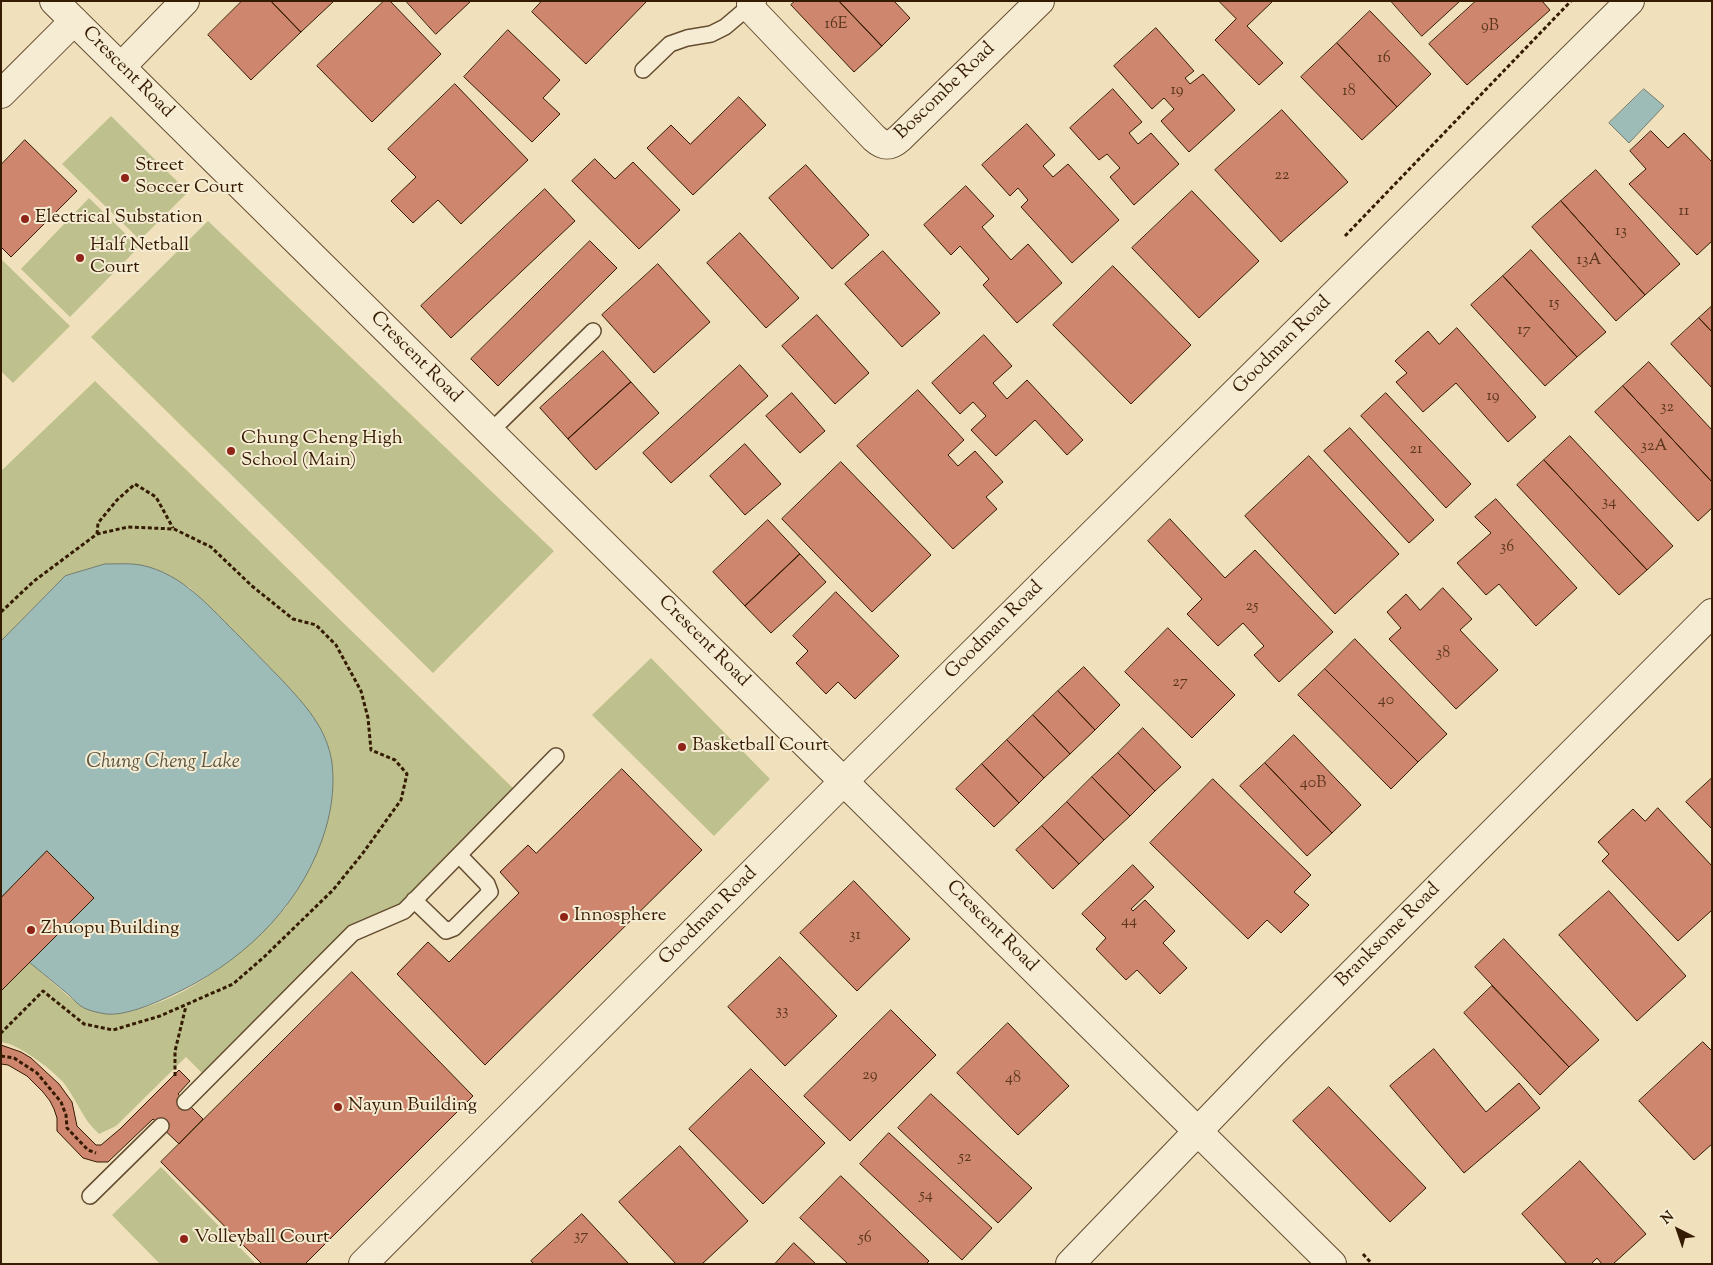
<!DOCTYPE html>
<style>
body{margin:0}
#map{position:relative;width:1713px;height:1265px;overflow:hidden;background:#f0e1bc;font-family:"Sorts Mill Goudy",serif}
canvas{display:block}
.frame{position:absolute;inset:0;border:2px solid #351b01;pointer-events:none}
.north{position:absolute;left:1653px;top:1205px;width:50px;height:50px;-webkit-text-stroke:4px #f5ecd3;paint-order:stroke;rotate:319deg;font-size:14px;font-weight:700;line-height:20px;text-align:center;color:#351b01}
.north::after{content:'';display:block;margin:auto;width:18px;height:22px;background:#351b01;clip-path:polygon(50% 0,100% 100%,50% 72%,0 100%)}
</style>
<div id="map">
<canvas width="1713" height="1265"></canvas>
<div class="frame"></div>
<div class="north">N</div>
</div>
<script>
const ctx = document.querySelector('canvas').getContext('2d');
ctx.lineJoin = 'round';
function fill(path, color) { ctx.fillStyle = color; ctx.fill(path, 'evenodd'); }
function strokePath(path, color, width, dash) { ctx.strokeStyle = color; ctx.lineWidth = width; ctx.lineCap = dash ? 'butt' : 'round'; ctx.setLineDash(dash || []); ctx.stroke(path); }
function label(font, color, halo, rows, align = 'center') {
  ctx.font = font + ' "Sorts Mill Goudy",serif'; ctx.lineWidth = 4; ctx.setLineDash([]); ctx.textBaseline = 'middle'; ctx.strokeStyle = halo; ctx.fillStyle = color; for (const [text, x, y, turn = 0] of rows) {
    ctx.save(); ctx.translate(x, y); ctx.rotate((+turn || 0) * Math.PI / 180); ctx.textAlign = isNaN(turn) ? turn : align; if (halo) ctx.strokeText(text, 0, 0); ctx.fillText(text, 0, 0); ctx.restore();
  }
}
fill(new Path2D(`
 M111,116L188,192L140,240L62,164Z
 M89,198L139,247L70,317L21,269Z
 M208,221L554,551L433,673L91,337Z
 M1,259L70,326L13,383L1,371Z
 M95,381L516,791L401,905L350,928L204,1075L186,1057L116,1126L99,1134C94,1129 89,1124 86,1119C78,1106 72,1094 63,1082C51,1069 19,1044 1,1042V991L29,962C39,970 78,1006 85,1008C93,1010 123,1012 131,1011C190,999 248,950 287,906L295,695L254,651L189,587L141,565L106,564L65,576L1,641V471Z
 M651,658L770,779L714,836L592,715Z
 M161,1167L256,1264H160L112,1215Z`), '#bec18d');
const water = new Path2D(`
 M1644,89L1664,106L1629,143L1609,123Z
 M105,564C117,564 130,563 141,565C184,574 211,609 241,638C255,652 268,666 282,680C305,705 327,728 332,763C335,789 331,815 322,840C297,911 238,965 170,996C153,1004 125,1016 106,1014C100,1013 90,1011 84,1008C78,1005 73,999 69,995C56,984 42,973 29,962L93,898L47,851L1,898V641L65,576Z`);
fill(water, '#9dbcb8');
strokePath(water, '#737c6f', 1);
const building = new Path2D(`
 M242,1H271L301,32L251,80L208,35Z
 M271,1H334L301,32Z
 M384,1H390L441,54L372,122L317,66Z
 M406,1H471L436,34Z
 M542,1H647L586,64L532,12Z
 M795,1H839L882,46L854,72L791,5Z
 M839,1H894L910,18L882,46Z
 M1219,1H1273L1247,26L1283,63L1259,85L1215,40L1236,19Z
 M1391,1H1460L1422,36Z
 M1476,1H1542L1550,10L1467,85L1429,44Z
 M1370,11L1431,74L1397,107L1337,43Z
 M1156,28L1194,71L1185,78L1190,84L1203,74L1235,110L1189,152L1161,121L1174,109L1164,98L1152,109L1114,66Z
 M508,30L560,80L543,98L560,114L532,142L464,77Z
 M1337,43L1397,107L1362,140L1301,77Z
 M455,84L528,160L461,224L438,200L413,223L391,201L416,177L388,149Z
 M1113,89L1142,122L1129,133L1138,144L1151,133L1179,164L1134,205L1110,177L1120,168L1107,154L1099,160L1070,128Z
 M739,97L766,125L693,195L647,148L671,125L690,144Z
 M1282,110L1348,182L1281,242L1215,170Z
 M1027,124L1055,155L1043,166L1053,177L1068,164L1119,220L1072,263L1021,207L1028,200L1018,188L1010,196L982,165Z
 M1651,131L1668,148L1684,133L1712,162V241L1697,255L1629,184L1646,169L1630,151Z
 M25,140L77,191L11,257L1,247V165Z
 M595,159L615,179L633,162L680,210L639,249L572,181Z
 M806,165L869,235L832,269L769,198Z
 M1596,170L1680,264L1645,295L1561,201Z
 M966,186L994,216L982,227L1011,260L1028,244L1062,283L1017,323L983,285L989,279L960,246L951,255L924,225Z
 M545,189L575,221L451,338L421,306Z
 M1192,191L1259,261L1199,318L1132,248Z
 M1561,201L1645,295L1616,321L1532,227Z
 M740,233L799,298L766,328L707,263Z
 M590,241L617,268L498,386L471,359Z
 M1531,250L1606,332L1577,357L1503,276Z
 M883,251L940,313L902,347L845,284Z
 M658,264L710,322L654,373L602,315Z
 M1113,266L1191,345L1131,404L1053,325Z
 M1503,276L1577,357L1545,386L1471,305Z
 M1712,306V332L1699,318Z
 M817,315L869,373L835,404L782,346Z
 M1699,318L1712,332V388L1671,344Z
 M1457,328L1536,417L1508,442L1456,383L1423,412L1396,382L1407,373L1395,361L1428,331L1439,344Z
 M984,335L1012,366L993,383L1007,399L1027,380L1083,440L1067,455L1035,420L996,456L971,430L986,416L973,402L960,414L932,383Z
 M603,351L631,382L568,439L540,408Z
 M1649,362L1712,430V482L1623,386Z
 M740,365L768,396L671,483L643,453Z
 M631,382L659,413L596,470L568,439Z
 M1623,386L1712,482V508L1698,521L1595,412Z
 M918,390L964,440L948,455L958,466L975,451L1003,482L986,497L997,509L953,549L857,446Z
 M792,393L825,431L800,453L766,416Z
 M1386,393L1471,484L1446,508L1361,416Z
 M1350,428L1434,520L1409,543L1324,451Z
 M1570,436L1673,546L1647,570L1544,460Z
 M745,444L781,484L745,515L710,476Z
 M1309,456L1399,554L1335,614L1245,516Z
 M1544,460L1647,570L1619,595L1517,485Z
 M841,462L931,555L872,612L782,519Z
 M1496,499L1577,588L1536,626L1499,584L1486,595L1457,563L1491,533L1475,517Z
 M1170,519L1225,578L1255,550L1333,632L1279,682L1254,655L1264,646L1243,623L1218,646L1187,614L1202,599L1148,541Z
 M768,520L800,554L745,606L713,572Z
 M800,554L826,582L771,633L745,606Z
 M1443,588L1472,619L1460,630L1498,670L1456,709L1389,639L1401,628L1387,612L1406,594L1420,610Z
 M836,592L899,656L855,699L838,682L826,694L796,663L808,651L793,636Z
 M1168,628L1235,695L1192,738L1125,672Z
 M1355,639L1447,734L1418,762L1325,669Z
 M1084,667L1120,705L1095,730L1058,691Z
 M1325,669L1418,762L1391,789L1298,695Z
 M1058,691L1095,730L1070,754L1033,715Z
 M1033,715L1070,754L1044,778L1007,740Z
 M1143,728L1181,767L1155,791L1118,753Z
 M1294,735L1361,805L1332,833L1265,763Z
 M1007,740L1044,778L1019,803L982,764Z
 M1118,753L1155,791L1130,816L1092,777Z
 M1265,763L1332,833L1307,856L1240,786Z
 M982,764L1019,803L994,827L956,789Z
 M622,769L702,850L485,1065L397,974L428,942L449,962L519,893L500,872L528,845L536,853Z
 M1092,777L1130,816L1104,840L1067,802Z
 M1712,778V829L1686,802Z
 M1213,779L1311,875L1294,892L1309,905L1281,933L1267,920L1248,939L1150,843Z
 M1067,802L1104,840L1079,864L1042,826Z
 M1658,808L1712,866V910L1678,941L1602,861L1609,854L1598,842L1633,809L1645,821Z
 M1042,826L1079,864L1053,889L1016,850Z
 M47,851L94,898L1,991V898Z
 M1133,865L1154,887L1131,909L1133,911L1145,900L1175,931L1163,943L1187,968L1160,994L1137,970L1126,980L1096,949L1106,938L1082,914Z
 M854,881L910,939L857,991L800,933Z
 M1609,891L1686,976L1637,1021L1559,935Z
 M1504,939L1599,1040L1569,1067L1475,967Z
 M780,957L837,1016L785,1066L728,1007Z
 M352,972L473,1096L305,1264H262L161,1162Z
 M1492,986L1569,1067L1540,1095L1464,1013Z
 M891,1010L936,1055L850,1141L804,1096Z
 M1008,1023L1069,1086L1018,1135L957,1073Z
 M1703,1042L1712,1051V1144L1694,1160L1639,1101Z
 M1,1045L21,1052L31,1058L59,1084L72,1102L77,1126L96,1145H101L120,1129L179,1070L190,1081L178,1094L203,1119L179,1144L153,1119L108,1162H97L83,1158L57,1131V1118L54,1109L50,1101L43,1092L27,1076L8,1065L1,1064Z
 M1434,1049L1486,1112L1519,1083L1540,1108L1464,1173L1390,1086Z
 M751,1069L825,1143L763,1204L689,1129Z
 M1329,1087L1426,1188L1390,1222L1293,1121Z
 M931,1094L1032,1188L998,1223L898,1128Z
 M889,1133L992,1228L962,1260L860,1164Z
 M680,1146L748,1221L702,1264H676L619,1202Z
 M1580,1161L1646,1234L1613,1264H1602L1597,1258L1591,1264H1567L1522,1214Z
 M841,1176L929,1261L926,1264H848L800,1218Z
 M582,1214L629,1264H534L531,1261Z
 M794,1243L816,1264H775Z`);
fill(building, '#ce866f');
strokePath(building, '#351b01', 1);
const service = new Path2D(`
 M643,70L670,44L687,38L711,34L725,27L751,5
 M490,432L593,331
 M414,900L446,931L454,928L490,892L487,884L459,855
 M185,1102L353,933L404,911L556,756
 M90,1196L161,1126`);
const minor = new Path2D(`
 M752,1L751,5L754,12L874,138C884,147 890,147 900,138L1040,1
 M121,67L185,1
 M1,94L74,21
 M363,1264L860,765L1630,1
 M1070,1264L1274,1052L1712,613`);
const tertiary = new Path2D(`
 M54,1L1332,1264`);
strokePath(service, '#644c30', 18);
strokePath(minor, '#644c30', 30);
strokePath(tertiary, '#644c30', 30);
strokePath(new Path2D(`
 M1345,236L1571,1
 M97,534L98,523L117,500L135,484L156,497L173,528
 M1,612L34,581L97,534L128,527L174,529L211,547L252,586L293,619L316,625L336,645L361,691L368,718L371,750L395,760L407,774L401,800L363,853L333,890L264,957L233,984L160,1016L113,1030L84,1024L43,991L1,1033
 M1,1056L14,1058L37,1073L61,1102L66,1115L67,1128L88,1150L96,1153
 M175,1076V1051L186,1006
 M1363,1254L1372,1264`), '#351b01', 3, [4, 2.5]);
strokePath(service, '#f5ecd3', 15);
strokePath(minor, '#f5ecd3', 28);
strokePath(tertiary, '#f5ecd3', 28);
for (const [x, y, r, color] of [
 [125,178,5,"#8f2418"],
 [25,219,5,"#8f2418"],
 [80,258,5,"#8f2418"],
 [231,451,5,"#8f2418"],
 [682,747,5,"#8f2418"],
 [564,917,5,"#8f2418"],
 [31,930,5,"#8f2418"],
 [338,1107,5,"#8f2418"],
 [184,1239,5,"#8f2418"]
]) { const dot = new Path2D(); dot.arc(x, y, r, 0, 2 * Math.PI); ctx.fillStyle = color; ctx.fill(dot); strokePath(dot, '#f5ecd3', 2); }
label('16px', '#5b361c', null, [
 ["16E",836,25],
 ["9B",1490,27],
 ["16",1384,59],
 ["19",1177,91],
 ["18",1349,92],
 ["22",1282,176],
 ["11",1684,212],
 ["13",1621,232],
 ["13A",1589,261],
 ["15",1554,304],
 ["17",1524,331],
 ["19",1493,397],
 ["32",1667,408],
 ["32A",1654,447],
 ["21",1416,450],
 ["34",1609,503],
 ["36",1507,548],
 ["25",1252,607],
 ["38",1443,654],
 ["27",1180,683],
 ["40",1386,701],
 ["40B",1313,784],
 ["44",1129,922],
 ["31",855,936],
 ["33",782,1012],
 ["29",870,1076],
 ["48",1013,1079],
 ["52",965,1158],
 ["54",926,1196],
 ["37",581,1237],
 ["56",865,1239]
]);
label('19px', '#351b01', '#f5ecd3', [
 ["Crescent Road",127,73,45],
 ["Boscombe Road",946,92,-44],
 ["Goodman Road",1283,346,-45],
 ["Crescent Road",415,358,45],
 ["Goodman Road",995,631,-45],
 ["Crescent Road",703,642,45],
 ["Goodman Road",709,917,-45],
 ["Crescent Road",991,927,45],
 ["Branksome Road",1389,936,-45]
]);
label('19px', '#351b01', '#f5ecd3', [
 ["Street",135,167],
 ["Soccer Court",135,189],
 ["Electrical Substation",35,219],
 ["Half Netball",90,247],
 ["Court",90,269],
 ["Chung Cheng High",241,440],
 ["School (Main)",241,462],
 ["Basketball Court",692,747],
 ["Innosphere",574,917],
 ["Zhuopu Building",41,930],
 ["Nayun Building",348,1107],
 ["Volleyball Court",194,1239]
], 'left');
label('italic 20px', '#595341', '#f5ecd3', [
 ["Chung Cheng Lake",163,764]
]);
</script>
